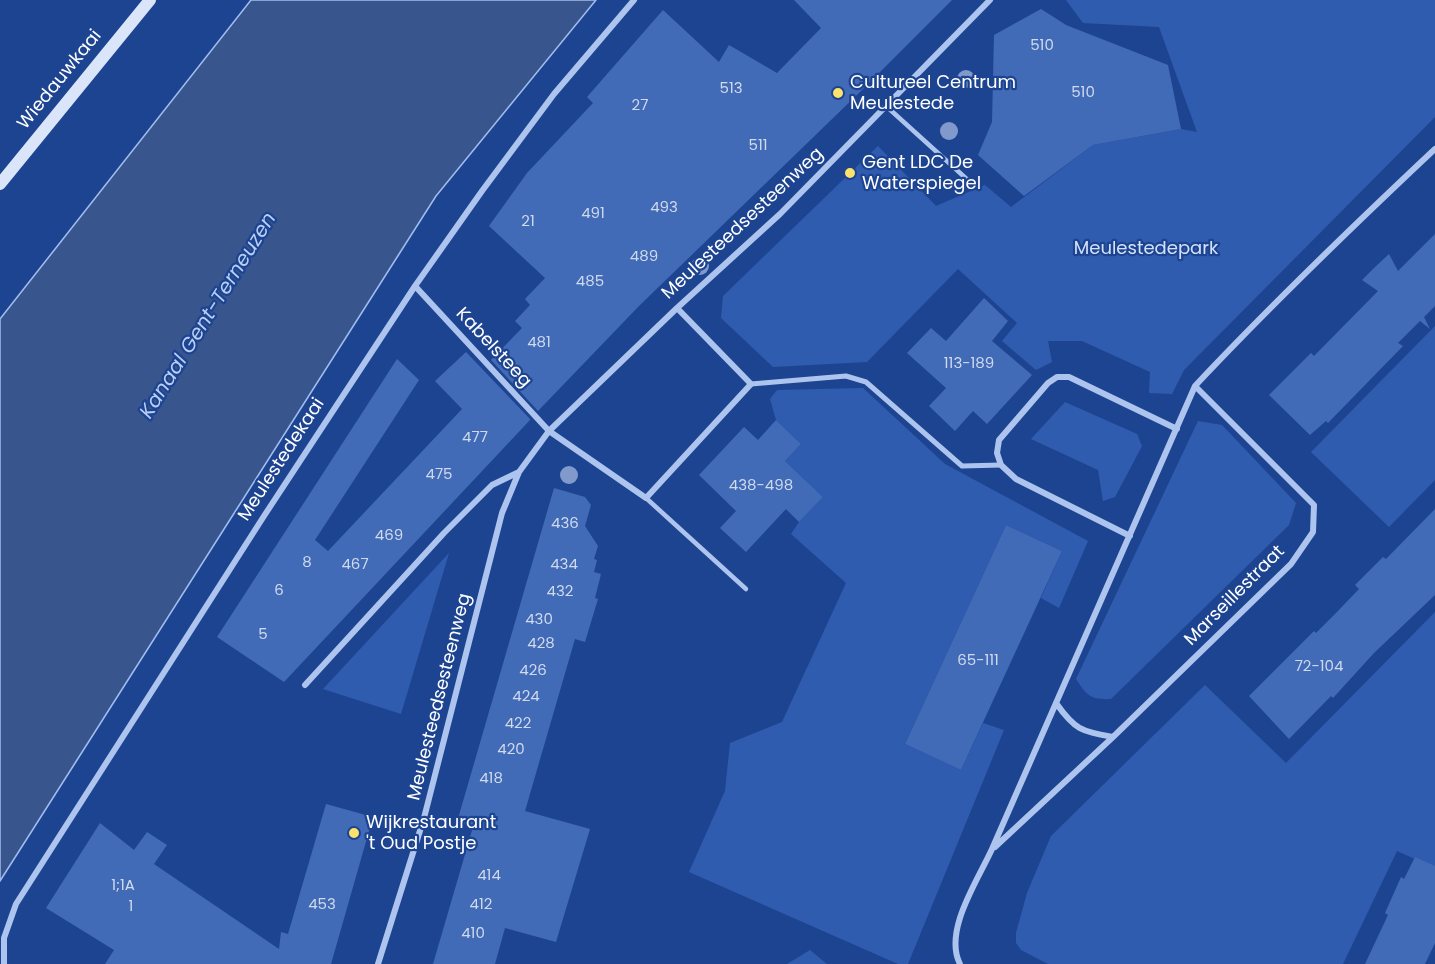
<!DOCTYPE html>
<style>
body{margin:0}
canvas{display:block;background:#1d4491}
</style>
<canvas width="1435" height="964"></canvas>
<script>
const ctx = document.querySelector('canvas').getContext('2d');
ctx.lineJoin = 'round';
function fill(path, color) { ctx.fillStyle = color; ctx.fill(path, 'evenodd'); }
function strokePath(path, color, width, dash) { ctx.strokeStyle = color; ctx.lineWidth = width; ctx.lineCap = dash ? 'butt' : 'round'; ctx.setLineDash(dash || []); ctx.stroke(path); }
function label(font, color, halo, rows, align = 'center') {
  ctx.font = font + ' Poppins,sans-serif'; ctx.lineWidth = 4.5; ctx.setLineDash([]); ctx.textBaseline = 'middle'; ctx.strokeStyle = halo; ctx.fillStyle = color; for (const [text, x, y, turn = 0] of rows) {
    ctx.save(); ctx.translate(x, y); ctx.rotate((+turn || 0) * Math.PI / 180); ctx.textAlign = isNaN(turn) ? turn : align; if (halo) ctx.strokeText(text, 0, 0); ctx.fillText(text, 0, 0); ctx.restore();
  }
}
fill(new Path2D(`
 M1066,0H1435V117L1184,370L1172,394L1149,393L1150,372L1082,341H1048L1052,362L1036,370L1002,341L1017,323L958,269L867,362L773,367L721,318L723,296L878,146L936,206L985,185L1011,207L1093,145L1181,129L1197,132L1159,27L1083,23Z
 M1435,326V480L1389,527L1311,452Z
 M863,388L945,464L1088,541L1059,608L1041,598L1062,551L1006,525L905,744L961,770L983,723L1004,730L908,964H898L689,872L725,791L730,743L782,722L846,583L791,534L799,522L823,497L785,461L801,444L776,420L770,399L777,390Z
 M1065,402L1137,434L1142,446L1115,497L1103,501L1098,470L1031,439Z
 M1198,421L1222,425L1296,503L1289,525L1111,699C1091,700 1087,696 1076,679Z
 M449,553L401,714L323,689Z
 M1435,612V868L1397,851L1343,964H1048L1021,950L1016,943V933L1027,893L1051,836L1205,685L1286,763Z
 M810,950L827,964H787Z`), '#305caf');
const water = new Path2D(`
 M251,0H596L436,196L0,881V319Z`);
fill(water, '#39558d');
strokePath(water, '#a1bdf0', 1.5);
fill(new Path2D(`
 M794,0H952L861,91L639,306L538,411L491,360L522,328L515,321L530,305L525,299L545,278L489,226L527,173L593,103L587,97L663,10L719,62L729,45L777,73L821,28Z
 M1041,9L1066,25L1168,65L1181,129L1093,145L1024,196L978,155L992,122L994,35Z
 M1435,234V306L1424,317L1430,329L1420,321L1398,343L1403,346L1328,423L1326,421L1310,435L1269,395L1311,353L1314,356L1378,291L1362,280L1374,268L1389,254L1398,271Z
 M984,298L1008,321L992,341L1032,375L987,424L973,411L955,431L929,406L946,388L907,353L931,328L946,341Z
 M466,352L530,419V420L284,682L217,637L397,359L419,380L315,540L328,551L462,409L435,381Z
 M776,420L801,444L785,461L823,497L799,522L786,509L746,552L720,528L736,511L699,475L744,427L758,440Z
 M554,488L585,497L591,505L585,526L598,546L594,559L597,560L594,572L601,574L595,598L598,599L585,642L575,639L525,811L590,829L556,942L505,928L495,964H433L473,827L457,822Z
 M1435,509V595L1374,653L1333,698L1331,696L1289,739L1249,696L1314,631L1316,633L1335,614L1359,589L1355,585L1383,557L1386,559Z
 M1006,525L1062,551L961,770L905,744Z
 M326,804L373,817L331,964H105L114,950L46,908L100,823L134,850L147,832L167,845L154,864L279,949L281,932L288,934Z
 M1415,857L1435,866V943L1425,964H1365L1388,915L1385,913L1401,877L1404,879Z`), '#416ab7');
strokePath(new Path2D(`
 M886,106L970,182
 M646,498L746,589`), '#adc4ee', 4.5);
strokePath(new Path2D(`
 M751,384L846,376L866,382L962,466L1001,465`), '#adc4ee', 5);
strokePath(new Path2D(`
 M415,286L549,431L646,498L751,384L677,308
 M1130,536L1016,479L1001,465L997,453L999,440L1048,383L1057,377H1069L1177,429
 M305,685L444,533L492,485L519,472
 M1056,703C1075,730 1081,731 1113,737
 M995,847L1113,737L1291,564L1313,532L1314,505L1195,386
 M4,964V938L16,904L264,516L415,286L482,191L554,94L634,0
 M378,964L424,818L502,513L519,472L549,431L677,308L780,214L990,0
 M960,964C943,931 978,880 992,849L1195,386C1272,304 1353,226 1435,149`), '#adc4ee', 6);
strokePath(new Path2D(`
 M0,184L150,0`), '#dae5fa', 12);
ctx.fillStyle = '#819acb';
for (const [x, y] of [
 [966,79],
 [949,131],
 [700,266],
 [569,475]
]) { ctx.beginPath(); ctx.arc(x, y, 9, 0, 2 * Math.PI); ctx.fill(); }
for (const [x, y, r, color] of [
 [838,93,6,"#fde26c"],
 [850,173,6,"#fde26c"],
 [354,833,6,"#fde26c"]
]) { const dot = new Path2D(); dot.arc(x, y, r, 0, 2 * Math.PI); ctx.fillStyle = color; ctx.fill(dot); strokePath(dot, '#1d4491', 2); }
label('15px', '#d0daed', null, [
 ["510",1042,46],
 ["513",731,89],
 ["510",1083,93],
 ["27",640,106],
 ["511",758,146],
 ["493",664,208],
 ["491",593,214],
 ["21",528,222],
 ["489",644,257],
 ["485",590,282],
 ["481",539,343],
 ["113-189",969,364],
 ["477",475,438],
 ["475",439,475],
 ["438-498",761,486],
 ["436",565,524],
 ["469",389,536],
 ["8",307,563],
 ["467",355,565],
 ["434",564,565],
 ["6",279,591],
 ["432",560,592],
 ["430",539,620],
 ["5",263,635],
 ["428",541,644],
 ["65-111",978,661],
 ["72-104",1319,667],
 ["426",533,671],
 ["424",526,697],
 ["422",518,724],
 ["420",511,750],
 ["418",491,779],
 ["414",489,876],
 ["1;1A",123,886],
 ["453",322,905],
 ["412",481,905],
 ["1",131,907],
 ["410",473,934]
]);
label('18px', '#fff', '#1d4491', [
 ["Wiedauwkaai",60,80,-51],
 ["Meulesteedsesteenweg",743,224,-43],
 ["Kabelsteeg",493,348,47],
 ["Meulestedekaai",282,460,-57],
 ["Marseillestraat",1235,596,-45],
 ["Meulesteedsesteenweg",440,697,-76]
]);
label('18px', '#fff', '#1d4491', [
 ["Cultureel Centrum",850,83],
 ["Meulestede",850,104],
 ["Gent LDC De",862,163],
 ["Waterspiegel",862,184],
 ["Wijkrestaurant",366,823],
 ["'t Oud Postje",366,844]
], 'left');
label('18px', '#d3e1fa', '#1d4491', [
 ["Meulestedepark",1146,249]
]);
label('italic 20px', '#bacff5', '#1d4491', [
 ["Kanaal Gent-Terneuzen",209,316,-58]
]);
</script>
